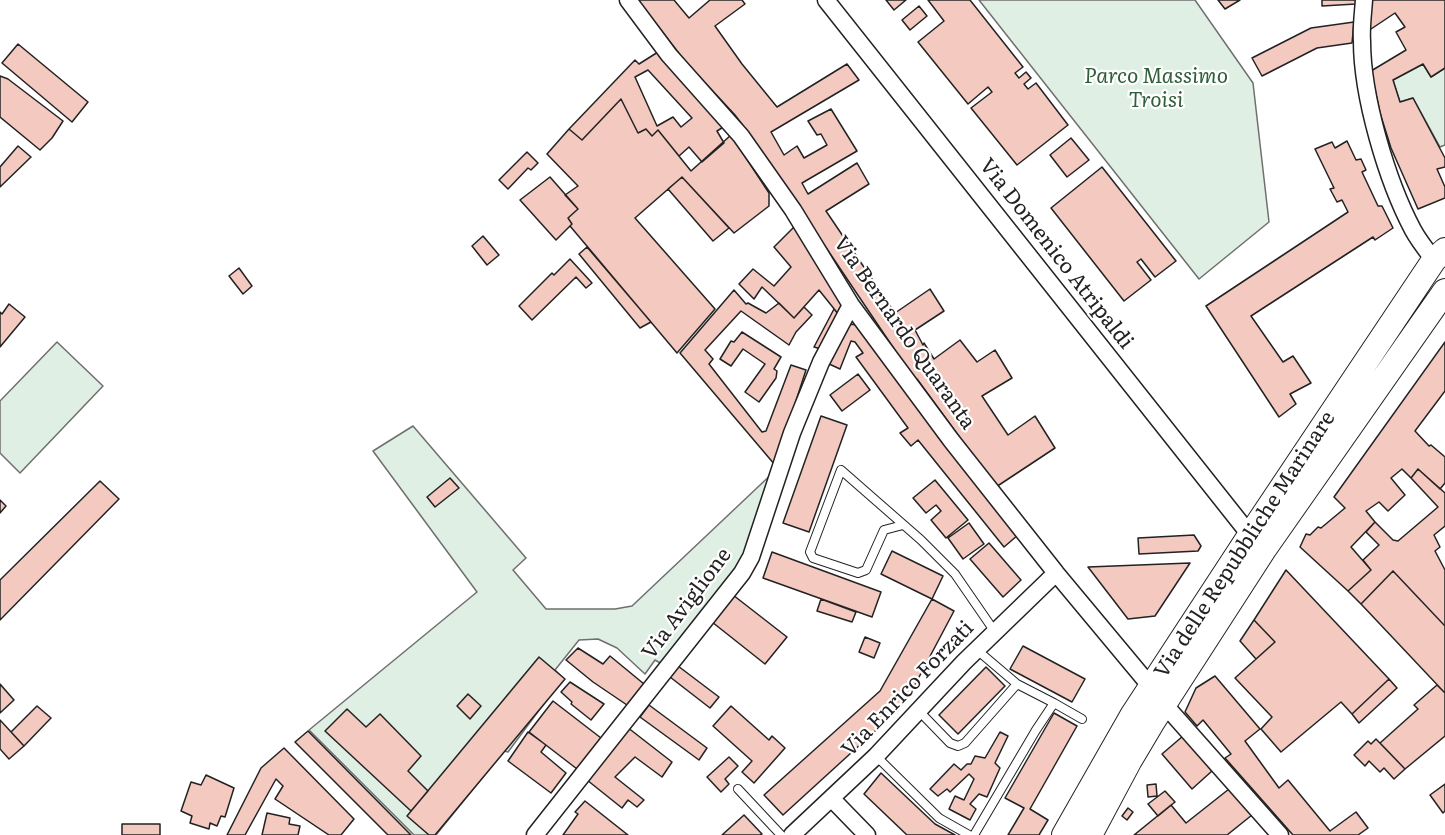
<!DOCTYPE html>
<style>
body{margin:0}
canvas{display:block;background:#fff}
</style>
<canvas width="1445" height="835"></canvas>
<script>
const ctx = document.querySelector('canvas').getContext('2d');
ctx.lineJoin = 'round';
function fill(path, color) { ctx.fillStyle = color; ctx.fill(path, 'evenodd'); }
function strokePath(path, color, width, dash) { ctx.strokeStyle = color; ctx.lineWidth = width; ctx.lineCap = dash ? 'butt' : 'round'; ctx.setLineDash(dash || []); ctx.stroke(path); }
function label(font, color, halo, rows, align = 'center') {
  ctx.font = font + ' Literata,serif'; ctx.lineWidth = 4.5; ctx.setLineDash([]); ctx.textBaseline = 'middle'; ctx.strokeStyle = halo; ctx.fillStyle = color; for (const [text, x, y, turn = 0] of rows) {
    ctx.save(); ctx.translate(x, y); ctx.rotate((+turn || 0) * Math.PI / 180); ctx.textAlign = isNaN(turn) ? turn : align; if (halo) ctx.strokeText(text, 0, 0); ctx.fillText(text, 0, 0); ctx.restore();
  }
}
const green = new Path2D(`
 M979,0H1195L1253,83L1269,222L1199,279Z
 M1423,64L1431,77L1445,68V145L1440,147L1413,98L1400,102L1393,80Z
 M57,342L103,386L20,473L0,453V401Z
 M413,426L526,558L513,570L546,609H615L632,606L777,469L747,549L730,577L662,664L655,660L645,674L617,648L598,639L579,640L555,670L563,678L508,752L504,751L436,835H414L309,730L477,592L373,451Z`);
fill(green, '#e0efe3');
strokePath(green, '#6f6f6f', 1.5);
const building = new Path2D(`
 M638,0H674L689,18L710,0H742L745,4L715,26L742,64L777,107L847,64L859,80L771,132L784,155L797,146L804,158L827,145L821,134L817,135L808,121L831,109L857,151L802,183L808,194L857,163L869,184L826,211L895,313L930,289L944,311L915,330L923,345L924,343L934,359L960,340L977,362L995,350L1012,378L982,396L1008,435L1035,416L1055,448L996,487L917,379L915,380L753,139L735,115L684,60Z
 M886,0H906L894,10Z
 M928,0H970L1023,67L1015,73L1019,78L1026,72L1031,78L1024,84L1028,89L1036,83L1068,125L1017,165L971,108L992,92L988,87L968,104L918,42L944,21Z
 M1218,0H1240L1225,9Z
 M1322,0H1356V4L1322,6Z
 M1372,0H1445V68L1431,77L1423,64L1393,80L1400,102L1413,98L1445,158V167L1437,169L1445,187V198L1418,209L1391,148L1380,113L1371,71L1406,50L1396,32L1405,27L1395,13L1368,31Z
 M919,6L927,16L910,30L902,20Z
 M1354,22L1352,43L1317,48L1262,76L1252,58L1311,28Z
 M18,44L88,102L72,122L2,63Z
 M658,52L725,126L717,131L724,143L702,162L689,147L679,156L658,130L652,136L646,129L638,133L621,99L582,140L569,129L635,60L639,64ZM648,70L692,118L681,127L673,117L657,126L635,77Z
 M0,76L8,79L63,121L52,138L40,150L0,117Z
 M621,99L638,133L646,129L652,136L658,130L691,171L731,135L769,193V206L734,233L682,177L635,218L715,309L677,353L570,226L572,224L568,218L578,209L565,195L578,186L547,154L569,129L582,140Z
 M1071,138L1089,160L1067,177L1050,155Z
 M1347,141L1356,160L1361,159L1366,170L1362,172L1378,206H1382L1393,228L1375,240L1373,237L1251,316L1283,362L1293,356L1311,383L1290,394L1296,404L1279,417L1206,306L1348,212L1342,200L1337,202L1330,189L1334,188L1315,149L1332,142L1335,148Z
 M18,146L31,157L0,187V167Z
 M527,152L538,163L531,170L528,168L508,189L499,180Z
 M1102,167L1176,261L1155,277L1141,259L1137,262L1151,280L1124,301L1051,208Z
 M550,177L578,209L568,218L572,224L556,240L520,200Z
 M682,177L729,228L713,241L668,189Z
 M796,225L844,301L839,315L819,290L794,318L762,287L754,299L739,284L753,269L774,286L791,267L774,247Z
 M483,236L499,255L487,265L472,246Z
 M587,247L651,322L640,328L579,254Z
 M570,259L592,283L586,288L576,277L532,320L519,306L552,273L554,275Z
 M239,268L252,286L243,294L229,276Z
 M734,290L746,304L748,303L766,313L779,303L794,318L804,307L812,315L796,332L789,345L741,311L705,350L713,359L709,364L762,432L766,431L791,365L806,370L775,465L680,353Z
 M9,304L25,317L0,347V312L2,314Z
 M834,309L839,315L821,349L814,347Z
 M846,324L860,325L939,438L1018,535L1004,547L918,440L911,446L900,433L908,428L856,357L863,353L855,342L851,341L840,369L827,363Z
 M742,332L781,357L774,369L777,371L776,378L759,402L745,392L765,364L743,349L731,366L720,359L731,341L734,342Z
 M1445,342V391L1415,431L1429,446L1431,445L1445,457V483L1440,489L1418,469L1411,478L1402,469L1391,478L1405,495L1388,511L1379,502L1366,511L1375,522L1351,547L1371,570L1348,591L1300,547L1306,534L1310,535L1318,527L1321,528L1345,508L1334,497Z
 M858,374L870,390L842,411L830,395Z
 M821,416L847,425L809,532L783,523Z
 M1418,469L1445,493V526L1434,535L1440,547L1435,551L1445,570V626L1393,571L1361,604L1348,591L1371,570L1363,560L1379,545L1366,532L1375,522L1393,540L1398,541L1438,507L1411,478Z
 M450,478L459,488L435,507L427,497Z
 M935,480L968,520L946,538L931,520L941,511L936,505L926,513L913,498Z
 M100,481L119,499L0,620V580Z
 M0,500L6,506L0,513Z
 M969,523L984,544L963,559L948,538Z
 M1194,535L1201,546L1198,551L1139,554L1138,538Z
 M989,543L1021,580L1003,597L970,559Z
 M892,551L943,576L932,599L881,574Z
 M772,552L881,592L872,617L763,578Z
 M1190,563L1155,616L1128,619L1088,567Z
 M1286,570L1389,679L1352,714L1341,702L1281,752L1261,729L1272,717L1235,678L1275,642L1254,620Z
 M1393,571L1445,626V693L1361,604Z
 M733,595L787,637L765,664L712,622Z
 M821,599L856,612L852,622L817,611Z
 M932,599L954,611L909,696L897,711L783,815L764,795L880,691Z
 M1254,620L1275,642L1256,659L1240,641Z
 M865,637L880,643L874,658L859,652Z
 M1023,646L1085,679L1072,702L1010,669Z
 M578,648L603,664L610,656L644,684L627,705L593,682L566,660Z
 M539,657L565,679L435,835H429L407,816Z
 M678,666L719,697L710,708L670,677Z
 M986,667L1005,686L958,734L939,715Z
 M1215,676L1260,729L1245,741L1279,788L1288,780L1330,831L1356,812L1368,828L1358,835H1293L1225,758L1231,754L1203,720L1197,726L1185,712L1196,688Z
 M1389,679L1397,688L1359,723L1352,714Z
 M570,682L604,704L591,720L571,704L572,702L561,692Z
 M0,684L14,700L0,713Z
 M1437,685L1445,693V736L1405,769L1380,743L1418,709L1414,705Z
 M468,694L481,706L470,719L457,706Z
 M553,701L601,738L577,769L529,732Z
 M649,705L707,748L699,760L640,717Z
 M37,706L51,718L24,746L11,732Z
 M731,706L769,740L772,736L785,748L754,783L742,772L752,761L713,726Z
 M347,709L366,727L380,714L421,756L408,771L428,791L411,811L325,731Z
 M1054,713L1077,726L1030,809L1048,820L1039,835H1008L1024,808L1005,798Z
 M0,720L24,746L9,759L0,749Z
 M627,727L672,762L662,777L635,757L615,777L644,800L637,807L628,800L622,808L587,780Z
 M308,731L411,835H388L295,742Z
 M528,732L546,745L541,752L566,773L551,793L508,761Z
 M1000,732L1008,736L995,763L1000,768L987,797L979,794L970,804L976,809L970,820L949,809L955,796L964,800L974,779L969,774L950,792L947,789L938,796L930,789L954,764L961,770L967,764H971L975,756L985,758Z
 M1183,736L1212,771L1192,789L1162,754Z
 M1376,739L1405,769L1394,779L1384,768L1380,772L1369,761L1365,766L1354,755L1368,741L1371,744Z
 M284,748L354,819L341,835H329L275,799L283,786L276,779L245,835H227L261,768Z
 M729,757L738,766L725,779L729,784L721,792L707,777Z
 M881,773L935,824L955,835H907L864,794Z
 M206,775L234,788L225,817L221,816L217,826L210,823L209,829L190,823L192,816L181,811L191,782L201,785Z
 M1156,784L1157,796L1148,797L1147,785Z
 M1445,784V811L1443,813L1430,795Z
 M1229,789L1252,815L1227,835H1134L1171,805L1186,823Z
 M1165,791L1175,802L1158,816L1148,804Z
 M585,801L628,835H563L578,814L575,812Z
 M1128,808L1133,812L1127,820L1122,816Z
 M267,813L290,818L289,824L300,826L298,835H262Z
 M744,815L762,834L760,835H722Z
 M122,824H160V835H122Z`);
fill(building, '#f3c9c0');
strokePath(building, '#222', 1.5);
const lane = new Path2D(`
 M903,525L884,530L866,570L858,573L813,558L810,552L841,470L921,540L955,574L995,632
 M977,650L1017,684L1054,703
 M918,710L950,743L958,746L965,743L1017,684
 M876,756L939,818L969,835
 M738,789L781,835
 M974,835L1036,730L1054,703L1082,719`);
const street = new Path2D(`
 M628,0L669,55L741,136L793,210L851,305L951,440L1056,573L1151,687
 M826,0L1250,535
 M1364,0C1363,14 1361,28 1362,41C1362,97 1387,181 1413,230C1419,241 1427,251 1434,260
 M1164,704L1280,835
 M832,799L867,835
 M535,835L742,573L751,557L792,433L821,362L851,305
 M792,835L876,756L964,662L1056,573`);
const secondary = new Path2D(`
 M1064,835L1133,714L1250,535L1434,260L1445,250
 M1090,835L1130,760L1152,723L1265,548L1445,291`);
strokePath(lane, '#222', 10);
strokePath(street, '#222', 19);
strokePath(secondary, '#222', 26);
strokePath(lane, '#fff', 8);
strokePath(street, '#fff', 16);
strokePath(secondary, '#fff', 24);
label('italic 21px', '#2f5e38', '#fff', [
 ["Parco Massimo",1156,77],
 ["Troisi",1156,101]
]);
label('21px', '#222', '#fff', [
 ["Via Domenico Atripaldi",1056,254,52],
 ["Via Bernardo Quaranta",904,333,55],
 ["Via delle Repubbliche Marinare",1245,545,-57],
 ["Via Aviglione",687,604,-53],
 ["Via Enrico Forzati",908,689,-46]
]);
</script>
